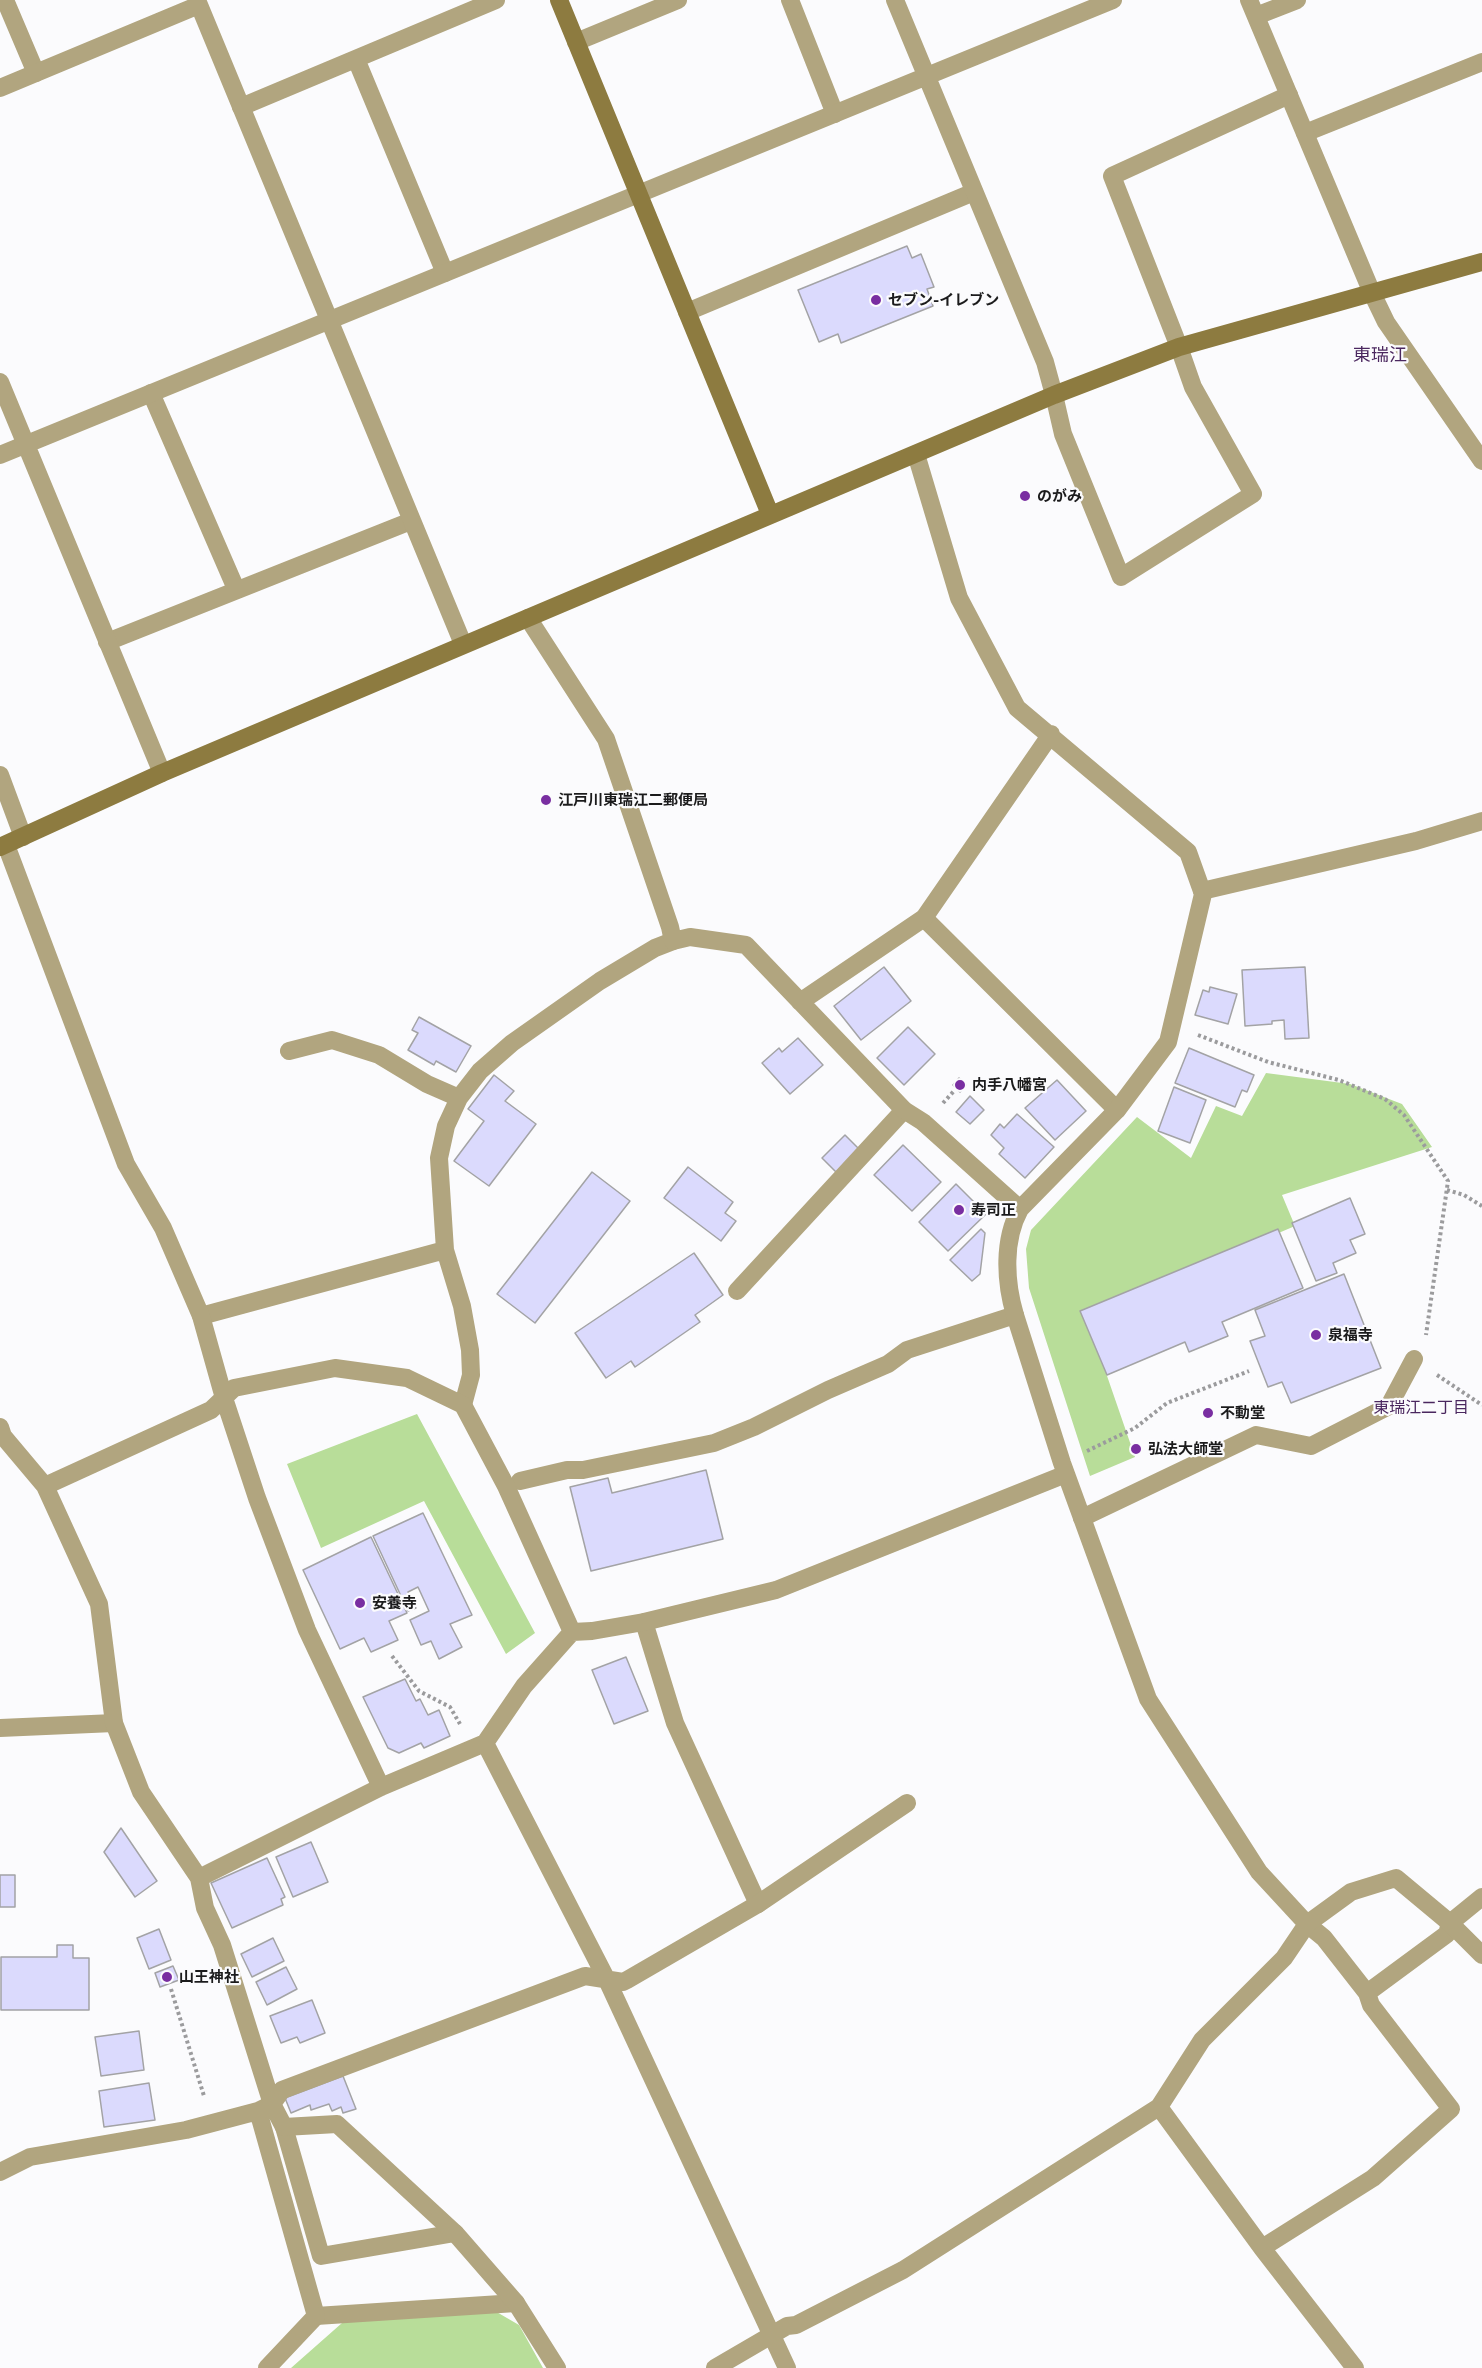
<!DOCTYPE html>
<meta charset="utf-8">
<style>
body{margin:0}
canvas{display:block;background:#fbfbfd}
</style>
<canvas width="1482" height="2368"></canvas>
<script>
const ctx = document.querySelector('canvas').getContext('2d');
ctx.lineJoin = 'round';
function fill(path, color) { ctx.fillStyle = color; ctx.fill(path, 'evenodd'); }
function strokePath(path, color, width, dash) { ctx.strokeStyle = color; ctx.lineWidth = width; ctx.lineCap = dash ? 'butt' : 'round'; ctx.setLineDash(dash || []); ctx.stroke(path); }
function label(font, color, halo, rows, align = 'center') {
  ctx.font = font + ' Raleway,"Noto Sans JP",sans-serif'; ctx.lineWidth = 4.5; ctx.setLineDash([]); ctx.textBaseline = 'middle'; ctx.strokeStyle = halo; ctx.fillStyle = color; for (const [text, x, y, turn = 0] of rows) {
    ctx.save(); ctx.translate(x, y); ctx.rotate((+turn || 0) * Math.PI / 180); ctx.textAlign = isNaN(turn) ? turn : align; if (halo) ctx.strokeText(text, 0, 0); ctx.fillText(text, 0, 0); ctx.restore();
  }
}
fill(new Path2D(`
 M1266,1073L1350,1084L1402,1104L1432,1147L1282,1195L1295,1226L1086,1315L1135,1457L1090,1476L1029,1288L1026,1249L1031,1230L1137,1117L1191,1158L1216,1106L1242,1116Z
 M417,1414L535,1633L506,1654L424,1501L321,1548L287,1464Z
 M476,2300L519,2325L543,2368H291L342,2323Z`), '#b8dd99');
const building = new Path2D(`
 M907,246L912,258L921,254L934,287L927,289L933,306L841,343L838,334L819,342L798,290Z
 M884,967L911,1001L861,1040L834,1006Z
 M1305,967L1309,1038L1285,1039L1284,1020L1272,1021V1024L1245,1026L1242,970Z
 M1210,987L1237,994L1228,1024L1195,1015L1203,990L1209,992Z
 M419,1017L471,1046L456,1072L436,1061L434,1065L408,1050L418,1033L412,1030Z
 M908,1027L935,1054L904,1085L877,1058Z
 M798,1038L823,1065L790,1094L762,1063L779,1048L782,1052Z
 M1189,1048L1254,1075L1247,1092L1242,1090L1235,1107L1175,1083Z
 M494,1075L514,1091L505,1101L536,1124L489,1186L454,1161L484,1121L468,1109Z
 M959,1078L966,1085L960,1092L953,1085Z
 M1057,1080L1086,1111L1055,1140L1025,1108Z
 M1174,1087L1206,1100L1190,1143L1158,1131Z
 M970,1096L984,1110L970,1124L956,1112Z
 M1017,1114L1054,1147L1025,1178L999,1154L1004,1148L991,1135L1000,1124L1004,1128Z
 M845,1135L860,1150L837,1173L822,1158Z
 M903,1145L941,1182L912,1211L874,1175Z
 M688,1167L733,1202L725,1213L736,1221L721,1241L664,1198Z
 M592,1172L630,1201L535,1323L497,1294Z
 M956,1184L986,1214L948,1251L919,1222Z
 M1350,1198L1365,1234L1350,1240L1356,1253L1333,1263L1337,1273L1316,1281L1292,1223Z
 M981,1229L985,1233L980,1274L972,1281L950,1260Z
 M1278,1229L1303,1288L1222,1322L1228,1336L1189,1352L1185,1342L1107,1375L1080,1311Z
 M694,1253L723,1295L695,1315L700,1322L635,1367L631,1361L606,1378L575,1333Z
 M1344,1274L1381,1368L1291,1403L1282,1382L1268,1387L1250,1341L1265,1336L1255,1310Z
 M706,1470L723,1539L591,1571L570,1487L608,1478L612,1493Z
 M423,1513L472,1615L450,1624L462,1647L439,1659L431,1641L421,1645L410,1620L429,1611L418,1587L408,1592L416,1608L408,1611L373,1536Z
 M371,1537L407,1613L389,1621L398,1640L371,1652L364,1638L340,1649L303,1570Z
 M626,1657L648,1711L614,1724L592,1670Z
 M405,1679L416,1701L420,1699L428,1715L439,1710L450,1736L424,1748L421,1743L399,1753L388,1748L363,1697Z
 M121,1828L157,1881L135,1897L104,1852Z
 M311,1842L328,1882L293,1897L276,1857Z
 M267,1858L285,1897L281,1899L283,1905L232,1928L211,1883Z
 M0,1875H15V1907H0Z
 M159,1929L171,1960L149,1969L137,1938Z
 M273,1938L284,1961L252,1977L241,1954Z
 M57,1945H73V1958H89V2010H1V1957H57Z
 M173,1966L179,1980L160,1987L155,1973Z
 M286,1967L297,1989L267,2005L256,1982Z
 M312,2000L325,2033L300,2043L297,2037L281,2043L270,2016Z
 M139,2031L144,2070L101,2076L95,2037Z
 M343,2076L356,2109L343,2113L341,2107L332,2111L329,2104L311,2110L310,2105L291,2113L285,2098Z
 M149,2083L155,2120L104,2127L99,2091Z`);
fill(building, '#dbdafd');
strokePath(building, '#a3a3a5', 1.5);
strokePath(new Path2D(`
 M1198,1035L1268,1062L1339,1080L1385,1099L1404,1115L1448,1181L1426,1335
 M943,1103L954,1091
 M1447,1190L1464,1195L1482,1206
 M1437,1375L1482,1405
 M1087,1451L1135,1428L1167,1403L1249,1371
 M392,1656L419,1691L450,1707L460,1724
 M171,1989L204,2096`), '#9b9b9d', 4, [3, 3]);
strokePath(new Path2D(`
 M5,0L36,73
 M790,0L835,114
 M576,42L678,0
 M356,59L445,273
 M241,107L496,0
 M1305,133L1482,62
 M1372,293L1386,322L1482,461
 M687,312L974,192
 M151,393L236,589
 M1054,395L1063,434L1121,577L1253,494L1193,387L1179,347L1112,176L1289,95
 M107,642L411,521
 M0,775L23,837
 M1202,891L1416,841L1482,821
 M924,918L1117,1110
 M289,1051L332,1040L379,1055L427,1084L459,1098
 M737,1291L904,1110
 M201,1316L445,1250
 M463,1405L471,1375L470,1350L462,1306L445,1250L439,1158L446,1126L459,1098L480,1071L512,1043L600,981L655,948L673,941
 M520,1481L567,1470H583L714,1443L754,1427L828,1390L888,1364L907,1350L1015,1315
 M1082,1518L1256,1435L1311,1446L1389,1406L1414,1359
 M644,1622L675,1723L758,1904
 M0,1728L114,1723
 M1307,1924L1324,1938L1367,1993L1447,1934L1450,1923
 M1159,2107L1262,2248L1355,2368
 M284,2127L321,2256L455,2233
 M1262,2248L1373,2178L1451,2109L1371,2005L1367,1993
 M316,2316L516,2303`), '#b1a57f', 18);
strokePath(new Path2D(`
 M197,0L463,644
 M895,0L1045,362L1054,395
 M1249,0L1372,293
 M1256,16L1297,0
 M0,88L199,5
 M0,382L162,773
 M916,454L959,598L1017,708L1188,852L1203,894L1168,1042L1117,1110L1020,1209C1003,1240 1005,1281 1015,1315L1062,1463L1148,1699L1259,1872L1307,1924L1351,1892L1396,1878L1450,1923L1482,1955
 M0,455L1113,0
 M528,618L606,739L670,927L673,941L690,937L746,945L904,1110L923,1122L1020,1209
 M6,845L126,1164L163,1228L201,1316L224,1398L257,1498L307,1630L381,1787
 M800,1002L924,918L1051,734
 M0,1427L3,1436L45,1486L99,1604L114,1723L141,1792L199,1878L205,1908L222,1945L272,2104L284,2127L337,2124L455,2233L516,2303L557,2368
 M45,1486L211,1410L234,1388L335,1368L407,1378L463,1405L506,1486L572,1632
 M485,1743L607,1980L787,2368
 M199,1878L381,1787L485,1743L524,1686L572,1632L592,1631L644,1622L776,1590L1066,1474
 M1450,1923L1482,1897
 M258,2111L316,2316L267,2368
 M0,2172L30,2157L186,2130L258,2111L272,2104L282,2090L585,1976L623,1982L627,1980L758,1904L907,1803
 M715,2368L787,2326L796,2325L903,2270L1159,2107L1202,2040L1284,1958L1307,1924`), '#b1a57f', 18);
strokePath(new Path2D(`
 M559,0L770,514
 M0,847L162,773L1054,395L1179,347L1482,262`), '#8d7b40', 18);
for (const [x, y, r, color] of [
 [876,300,6,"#792ea1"],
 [1025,496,6,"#792ea1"],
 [546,800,6,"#792ea1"],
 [960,1085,6,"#792ea1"],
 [959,1210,6,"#792ea1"],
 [1316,1335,6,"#792ea1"],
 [1208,1413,6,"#792ea1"],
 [1136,1449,6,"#792ea1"],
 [360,1603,6,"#792ea1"],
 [167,1977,6,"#792ea1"]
]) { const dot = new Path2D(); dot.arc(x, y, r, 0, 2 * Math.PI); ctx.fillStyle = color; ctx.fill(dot); strokePath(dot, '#fbfbfd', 2); }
label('bold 15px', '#1b1b1c', '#fbfbfd', [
 ["セブン-イレブン",888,300],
 ["のがみ",1037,496],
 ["江戸川東瑞江二郵便局",558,800],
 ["内手八幡宮",972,1085],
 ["寿司正",971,1210],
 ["泉福寺",1328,1335],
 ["不動堂",1220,1413],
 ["弘法大師堂",1148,1449],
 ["安養寺",372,1603],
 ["山王神社",179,1977]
], 'left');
label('16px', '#4a275f', '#fbfbfd', [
 ["東瑞江二丁目",1421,1408]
]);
label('18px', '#4a275f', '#fbfbfd', [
 ["東瑞江",1380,356]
]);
</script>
